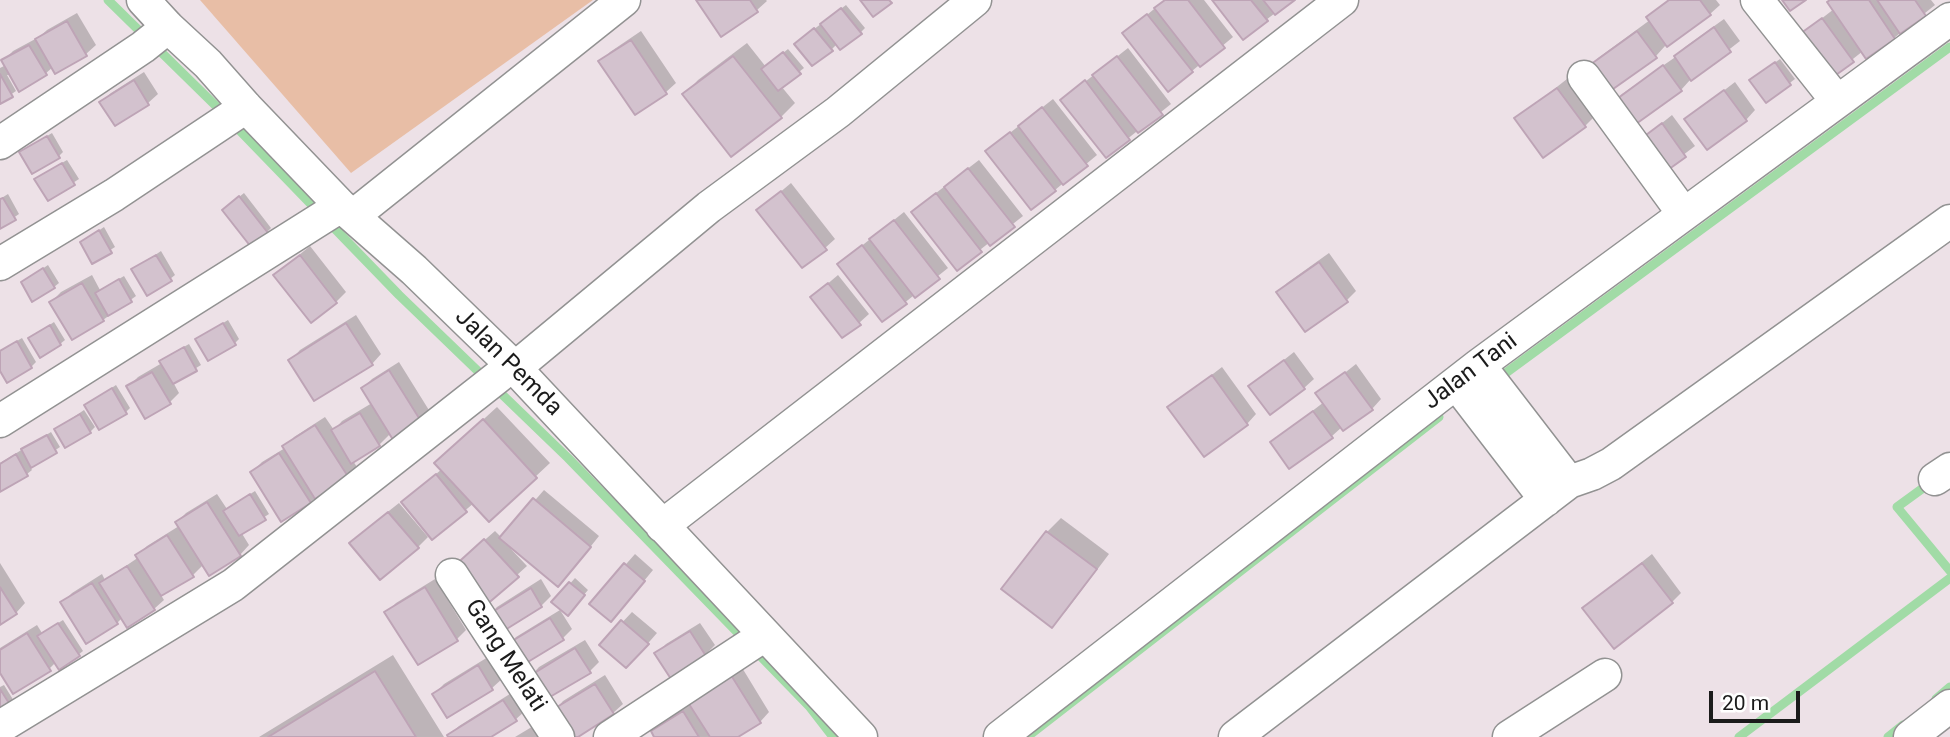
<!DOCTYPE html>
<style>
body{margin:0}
#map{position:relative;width:1950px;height:737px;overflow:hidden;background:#ede1e7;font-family:Roboto,sans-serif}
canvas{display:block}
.scale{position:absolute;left:1709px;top:691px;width:91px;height:32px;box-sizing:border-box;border:4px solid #1b1b1b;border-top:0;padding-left:9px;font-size:21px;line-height:24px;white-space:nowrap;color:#1b1b1b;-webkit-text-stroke:5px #fff;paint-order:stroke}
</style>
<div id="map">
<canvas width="1950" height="737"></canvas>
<div class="scale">20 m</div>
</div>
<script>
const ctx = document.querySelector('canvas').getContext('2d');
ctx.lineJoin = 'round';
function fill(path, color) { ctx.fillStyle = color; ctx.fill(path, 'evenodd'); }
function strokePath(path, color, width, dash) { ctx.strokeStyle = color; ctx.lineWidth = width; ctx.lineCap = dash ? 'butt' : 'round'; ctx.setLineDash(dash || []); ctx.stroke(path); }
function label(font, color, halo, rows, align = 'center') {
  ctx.font = font + ' Roboto,sans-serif'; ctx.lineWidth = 5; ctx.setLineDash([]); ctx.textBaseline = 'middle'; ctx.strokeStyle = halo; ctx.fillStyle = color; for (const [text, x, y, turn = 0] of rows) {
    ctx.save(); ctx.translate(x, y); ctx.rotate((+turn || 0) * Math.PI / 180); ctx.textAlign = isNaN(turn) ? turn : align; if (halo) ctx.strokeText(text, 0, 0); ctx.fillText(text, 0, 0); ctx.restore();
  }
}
fill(new Path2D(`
 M200,0H593L351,173Z`), '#e8bea6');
fill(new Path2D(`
 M698,0H766L767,1L757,10L721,34Z
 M1165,0H1204L1233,37L1192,71L1125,33Z
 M1214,0H1292L1266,20Z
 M1668,0H1716L1720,5L1710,14L1665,46L1656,56L1607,92L1589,68L1598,58L1650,20L1648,17Z
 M1831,0H1931L1935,5L1894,38L1863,51L1829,78L1799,36L1834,9Z
 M846,5L865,28L860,33L837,44L831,50L801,39Z
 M77,13L96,45L86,54L56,72L53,67L45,74L7,75L16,91L0,102V68L6,65L3,61L13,51L39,37L47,30Z
 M1724,19L1740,41L1690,80L1681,90L1612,104L1622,94L1674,58L1685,47Z
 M641,31L676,83L666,92L635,113L601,62L610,52Z
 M747,43L766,67L788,49L804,68L781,86L795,103L781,117L685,94L698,80Z
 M1128,48L1171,104L1106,156L1062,100Z
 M1780,59L1795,79L1766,101L1756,76Z
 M144,72L158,94L148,103L115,124L101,102L111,93Z
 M1567,79L1594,117L1585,126L1516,119Z
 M1735,82L1755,110L1746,120L1687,119Z
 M1053,99L1097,155L1055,190L987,151Z
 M1672,115L1695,146L1658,174L1636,144Z
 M52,133L63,152L59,156L21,152Z
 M67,160L79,179L48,199L41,175Z
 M979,160L1023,216L957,268L923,203Z
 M791,183L835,239L825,248L759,210Z
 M244,193L271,228L267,232L229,205Z
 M8,194L19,214L0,227V199Z
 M904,212L948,268L883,320L839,264Z
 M104,227L115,247L93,261L82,242Z
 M310,246L346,292L336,302L275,275Z
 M161,251L175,275L170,279L133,270Z
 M1329,253L1356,291L1347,300L1278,293L1287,283Z
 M48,265L59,283L54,287L23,282Z
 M92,275L100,290L124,276L136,296L103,320L51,302L61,292Z
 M838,275L869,314L859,323L812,297Z
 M356,315L381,354L372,364L291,360L300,350Z
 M228,320L239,339L234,344L197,339Z
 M54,322L65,340L60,344L30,338Z
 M22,338L36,362L31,367L0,368V351Z
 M189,344L201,365L173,382L179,393L169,403L128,387L138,377L162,363L166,357Z
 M1294,352L1314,379L1304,388L1251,386Z
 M399,362L432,415L391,433L379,445L353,461L357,467L348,477L310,502L252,472L262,462L285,448L294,437L325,417L334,430L342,421L372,403L363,388L372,379Z
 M1356,364L1381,399L1372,409L1342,427L1332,436L1290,467L1272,442L1324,402L1318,394Z
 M1222,367L1256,414L1247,424L1170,407Z
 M116,385L130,408L126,412L86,405Z
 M497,407L550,463L489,520L474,503L432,538L413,493L442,469L451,449Z
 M84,410L95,427L90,432L56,429Z
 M51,432L60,447L30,467L32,470L27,474L0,490V463Z
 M544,490L599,536L568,575L512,547L511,549L527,566L517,575L463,559L495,531L502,538Z
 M255,491L269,514L241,532L249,545L240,555L204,564L193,575L161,595L164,600L154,609L123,617L117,623L62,603L72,593L102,574L105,580L139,557L138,555L147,546L179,526L177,522L186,513L217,494L227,509Z
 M399,503L428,537L418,547L361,533Z
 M1061,518L1109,554L1066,611L1052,625L1047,532Z
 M635,554L653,570L620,610L591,604Z
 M1652,554L1681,593L1672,602L1584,608Z
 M0,563L25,603L16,613L0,623Z
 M575,578L588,590L572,609L554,602Z
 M435,579L466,630L457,639L387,612L396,603Z
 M541,579L551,596L541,606L498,632L488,616L497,607Z
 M560,610L572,629L563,638L507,647L516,637Z
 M632,612L657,633L636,657L601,645Z
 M63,620L83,651L78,655L56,662L49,669L0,675V648L37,625L42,633Z
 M700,623L715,645L705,655L656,654L666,644Z
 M585,640L599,662L590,671L530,677L539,667Z
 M393,655L444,737H259Z
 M488,657L502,679L492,688L448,716L434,694L444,684Z
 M741,666L769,712L760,722L735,737H656L653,731L662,722Z
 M605,675L623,704L613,713L574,737L554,711L563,701Z
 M4,685L17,706L0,718V687Z
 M513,692L525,711L515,720L488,737H450L449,735L459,726Z
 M535,725L543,737H515Z`), '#0003');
strokePath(new Path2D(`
 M108,0L217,107L399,295L568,458L809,706L833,737
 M1503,375L1950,47
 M1930,483L1897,507L1950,571
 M1936,699L1950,687
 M1027,737L1439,417
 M1739,737L1950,578
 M1888,737L1903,725`), '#a1dba6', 9);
const building = new Path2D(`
 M696,0H750L758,12L721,37Z
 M860,0H889L892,3L873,17Z
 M1165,0H1188L1225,48L1200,67L1154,8Z
 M1212,0H1251L1268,21L1243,40Z
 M1263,0H1295L1275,15Z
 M1669,0H1700L1711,15L1667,47L1646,17Z
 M1782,0H1806L1790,11Z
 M1830,0H1869L1895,39L1866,59L1827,2Z
 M1877,0H1915L1926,16L1900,34Z
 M841,8L862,34L840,50L820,24Z
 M1147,14L1193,72L1168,92L1122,33Z
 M1822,18L1854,62L1829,80L1797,36Z
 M67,21L87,56L55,74L35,39Z
 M1714,27L1731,52L1691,81L1674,56Z
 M814,28L833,51L812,66L794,44Z
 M1637,31L1657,58L1606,94L1587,67Z
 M631,40L667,94L635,115L598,61Z
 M29,45L47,75L19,92L1,60Z
 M783,52L801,74L778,91L761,69Z
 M733,56L782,118L731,157L682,94Z
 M1117,56L1163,115L1138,133L1092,75Z
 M1775,62L1791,85L1766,103L1749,80Z
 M1663,65L1682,91L1629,129L1610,104Z
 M0,74L13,97L0,104Z
 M134,80L149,105L115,126L99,102Z
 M1085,80L1130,140L1106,158L1060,100Z
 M1557,88L1586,127L1543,158L1514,118Z
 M1724,90L1747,121L1707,150L1684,119Z
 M1042,107L1088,166L1063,185L1018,126Z
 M1662,123L1686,157L1658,177L1634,144Z
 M1010,132L1056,191L1031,210L985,151Z
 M47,136L60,158L32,174L19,152Z
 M62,163L75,185L48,201L34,179Z
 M968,168L1015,227L990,246L944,187Z
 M781,191L827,250L802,268L756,210Z
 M936,193L982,252L957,271L911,212Z
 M239,196L268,233L251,247L222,210Z
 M3,198L16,220L0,229V199Z
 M894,220L940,279L915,298L869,239Z
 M99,230L112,253L92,264L80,242Z
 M862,245L907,304L882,322L837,264Z
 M156,255L172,281L147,296L131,269Z
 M300,255L337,303L311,323L273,275Z
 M1319,262L1348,302L1305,332L1276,292Z
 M43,268L55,288L32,302L21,282Z
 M119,279L132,302L108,316L95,293Z
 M82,283L104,321L72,340L49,302Z
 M828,283L861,325L842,338L810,297Z
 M223,323L236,345L208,361L195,339Z
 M346,323L373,365L314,401L288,360Z
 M50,325L61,345L40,358L28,338Z
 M17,341L32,368L7,383L0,371V351Z
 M184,347L197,371L173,384L159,361Z
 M1284,360L1305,389L1270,415L1248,386Z
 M389,370L424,426L395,443L361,388Z
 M152,372L171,404L145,419L126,386Z
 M1345,372L1373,410L1343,431L1315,393Z
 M1212,375L1248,425L1204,457L1167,407Z
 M112,388L127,414L99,430L84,405Z
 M1313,411L1333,438L1289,469L1270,442Z
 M360,413L380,446L351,464L331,430Z
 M80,414L91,433L65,448L54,429Z
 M483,419L537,478L489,522L434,463Z
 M315,425L349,478L315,499L282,446Z
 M47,435L57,453L31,468L21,449Z
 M279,453L311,503L281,522L250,472Z
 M16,454L28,476L0,492V464Z
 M436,474L467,512L432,540L401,502Z
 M250,494L266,520L239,536L223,511Z
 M533,498L591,547L558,587L499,538Z
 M207,502L241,556L209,576L175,522Z
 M388,512L419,548L380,580L349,543Z
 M1046,531L1097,569L1052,628L1001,589Z
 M167,535L194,577L161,596L135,555Z
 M484,539L519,577L485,606L451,569Z
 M624,563L645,581L611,622L589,604Z
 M1642,563L1673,603L1614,649L1582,608Z
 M127,566L155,610L127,628L99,583Z
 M569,582L585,595L568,616L551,602Z
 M92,583L118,624L86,644L60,602Z
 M0,587L17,614L0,625Z
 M425,587L458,641L418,665L384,612Z
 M531,588L542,607L497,635L486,616Z
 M550,618L564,640L518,668L504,646Z
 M621,620L649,644L626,668L599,645Z
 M58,623L80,656L59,670L37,636Z
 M690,631L706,656L671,679L654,653Z
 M27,633L51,671L13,694L0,673V650Z
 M575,648L591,673L543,701L528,677Z
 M478,665L493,690L447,718L432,694Z
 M375,671L416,737H268Z
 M731,675L761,723L738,737H710L687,701Z
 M595,684L614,714L578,737H568L552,710Z
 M0,689L14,711L0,720Z
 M503,700L517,721L491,737H448L447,735Z
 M683,711L699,737H654L651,731Z`);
fill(building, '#d3c2ce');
strokePath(building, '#bea4b6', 2);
const minor = new Path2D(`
 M143,0L168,27L208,64L246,107L341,206L414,270L515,368L861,737
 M1757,0L1837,101
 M1584,77L1683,213
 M0,143L143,47L168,27
 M353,216L624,0
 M0,264L114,195L246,107
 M1479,365L1569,482L1592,474L1611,464L1950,221
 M515,368L709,207L838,112L975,0
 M1456,383L1546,500
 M0,421L341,206
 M1935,479L1950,469
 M662,526L1342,0
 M452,575L558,737
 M0,727L233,585L499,376L510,364
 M610,737L765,635
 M1000,737L1479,365L1950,19
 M1235,737L1569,482
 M1509,737L1605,675
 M1910,737L1950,706`);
strokePath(minor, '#929292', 35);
strokePath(minor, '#fff', 32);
label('24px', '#1b1b1b', '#fff', [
 ["Jalan Pemda",508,363,45],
 ["Jalan Tani",1471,372,-37],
 ["Gang Melati",505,656,57]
]);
</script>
